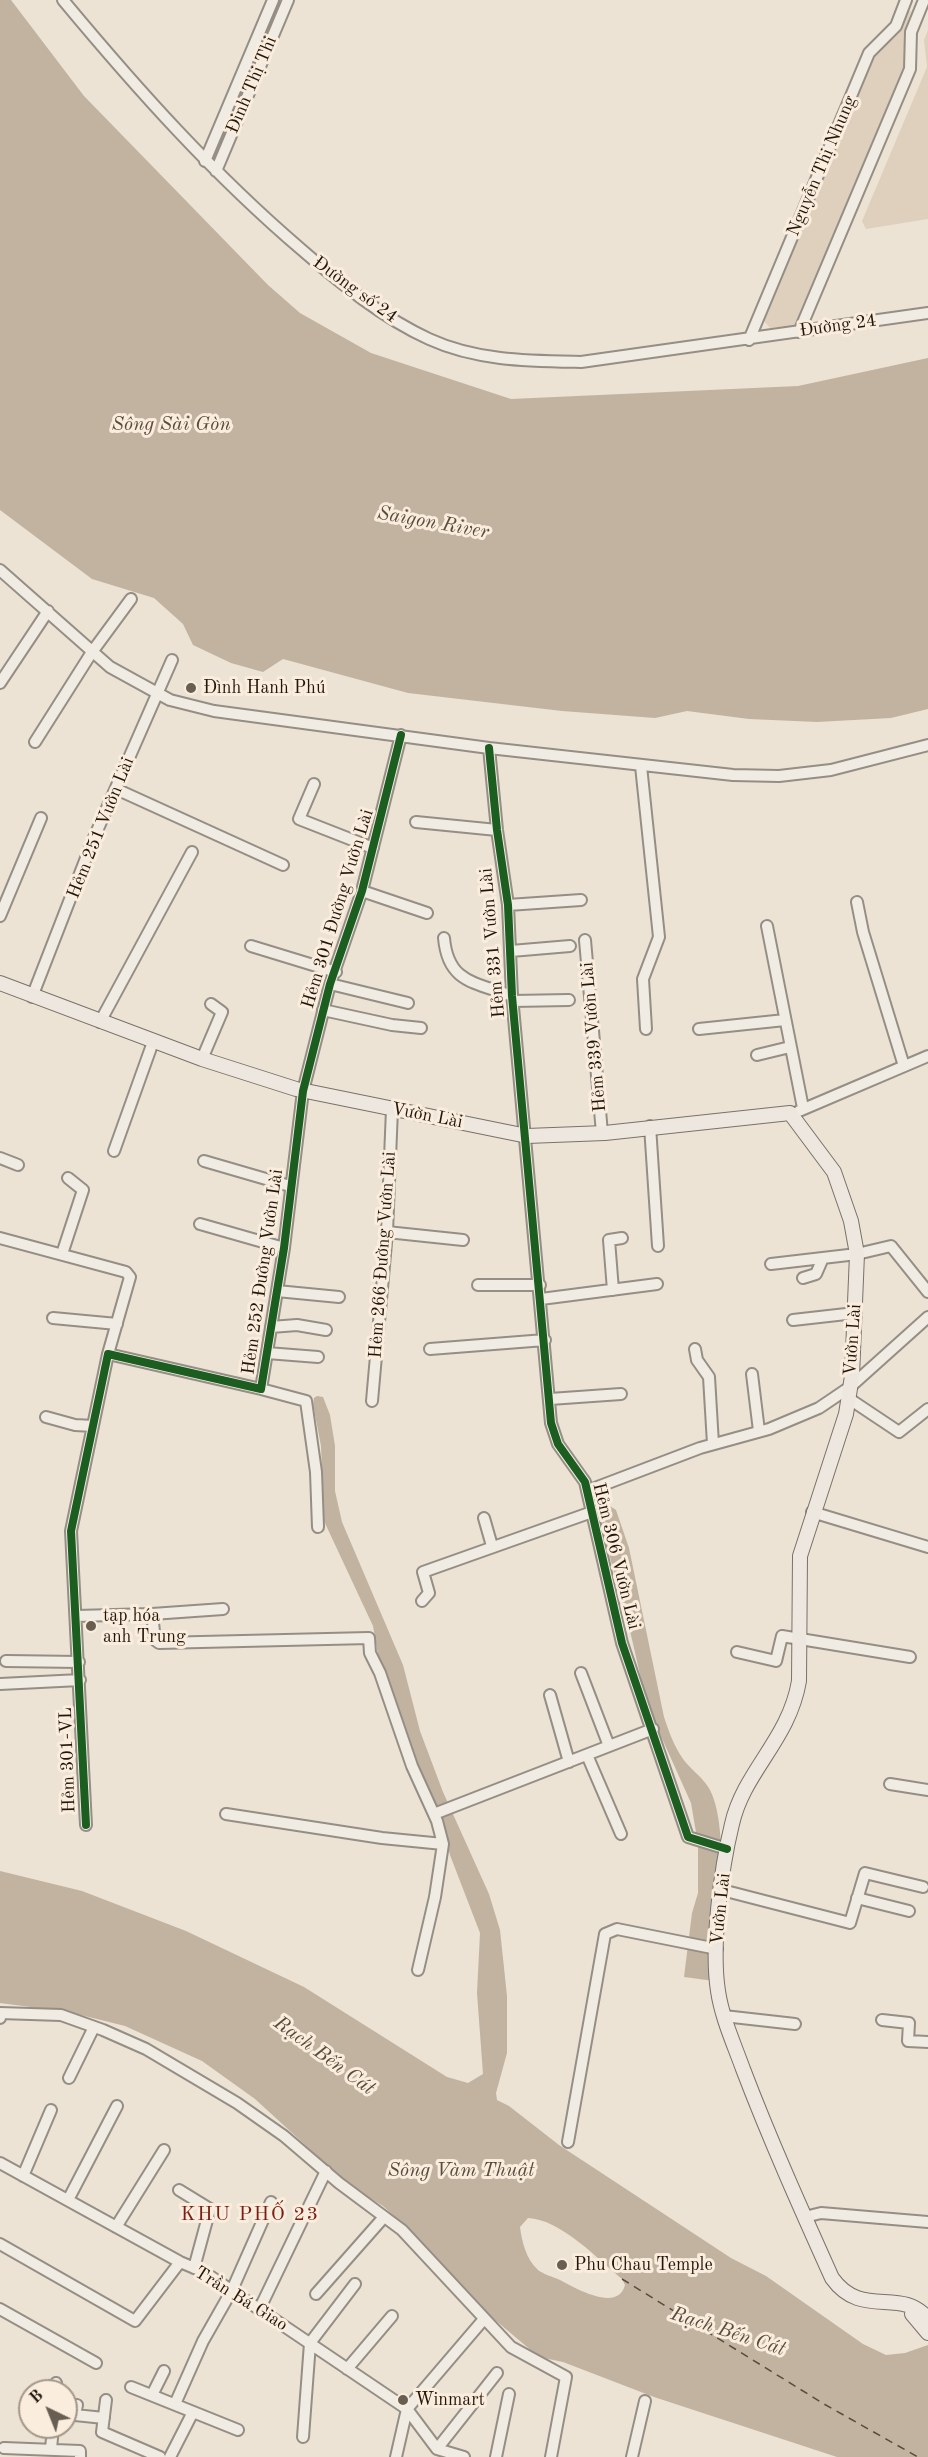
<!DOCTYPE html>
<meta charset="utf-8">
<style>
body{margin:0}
#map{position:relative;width:928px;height:2457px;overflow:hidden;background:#ece3d4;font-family:"Old Standard TT",serif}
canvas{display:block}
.north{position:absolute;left:18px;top:2379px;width:60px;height:60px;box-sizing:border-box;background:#faeddd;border:2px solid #a39789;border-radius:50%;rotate:317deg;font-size:16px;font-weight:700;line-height:24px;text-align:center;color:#21160b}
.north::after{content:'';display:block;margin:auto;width:21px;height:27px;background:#685e51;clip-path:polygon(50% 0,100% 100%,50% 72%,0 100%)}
</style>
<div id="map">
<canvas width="928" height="2457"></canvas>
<div class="north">B</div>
</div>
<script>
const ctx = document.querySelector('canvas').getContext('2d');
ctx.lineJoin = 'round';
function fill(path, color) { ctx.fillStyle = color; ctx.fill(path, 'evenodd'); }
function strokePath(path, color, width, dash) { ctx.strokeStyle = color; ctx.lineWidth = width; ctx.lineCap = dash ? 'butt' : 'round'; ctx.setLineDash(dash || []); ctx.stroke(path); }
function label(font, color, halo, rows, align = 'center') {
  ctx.font = font + ' "Old Standard TT",serif'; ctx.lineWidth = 6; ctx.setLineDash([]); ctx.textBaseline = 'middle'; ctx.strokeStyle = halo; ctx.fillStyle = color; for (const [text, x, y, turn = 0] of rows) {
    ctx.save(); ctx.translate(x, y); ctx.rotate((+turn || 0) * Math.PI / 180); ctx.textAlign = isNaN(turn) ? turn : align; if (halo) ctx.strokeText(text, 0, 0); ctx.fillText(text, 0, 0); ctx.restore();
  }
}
fill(new Path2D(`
 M911,11L904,34V69L798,322L792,326L770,328L764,321L765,314L874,56L898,34L908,12Z
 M928,30V219L866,229L862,221L927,67L924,40Z`), '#ded0bd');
fill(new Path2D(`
 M0,0H11L84,96L268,285L300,313L371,353L511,399L798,386L928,358V709L891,718L817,722L749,719L687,711L655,718L562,711L408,693L283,659L263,672L231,663L193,645L183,624L154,598L92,579L0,510Z
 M317,1396L323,1397L330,1415L335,1446V1491L342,1522L403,1665L420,1731L443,1792L489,1894L500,1930L507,1996V2053L496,2093L497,2100L509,2106L559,2145L731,2258L766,2276L863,2344L886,2355L905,2353L928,2345V2457H837L654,2397L563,2362L539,2357L469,2298L417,2237L383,2206L350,2186L255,2099L202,2061L125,2026L69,2012L0,2003V1871L82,1891L186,1931L304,1987L447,2077L468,2083L483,2074L477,1993L480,1933L450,1855L443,1826L411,1752L386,1672L378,1655L373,1626L324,1521L321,1446L313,1404L314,1398ZM528,2218C560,2219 599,2260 622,2279L625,2285C618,2313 575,2288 560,2280C553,2277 543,2274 538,2270C526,2259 522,2242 520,2227Z
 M602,1501L616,1510L629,1548L664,1717C669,1732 674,1746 683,1759C691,1770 704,1778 710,1790C731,1831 717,1934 714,1981L684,1977L692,1913L698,1893V1844L691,1803L647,1705L628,1622L597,1511Z`), '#c1b3a0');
strokePath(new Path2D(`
 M622,2279L824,2404L918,2457`), '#594c3d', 1.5, [8, 6]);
const minor = new Path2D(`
 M63,0C137,89 214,175 302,250C340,283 383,318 429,339C477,361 529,361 581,362L928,313
 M205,161L273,0
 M216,171L288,0
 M799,332L910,69L911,32L924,0
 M749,340L869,53L896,26L906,0
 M0,570L110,667L170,700L214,711L489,748L733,775L779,776L831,770L928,745
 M0,683L48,611
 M35,742L92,652L131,599
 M489,748L497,830L508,905L512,996L551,1423L558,1444L585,1482L622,1643L688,1837L727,1849
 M641,766L659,937L643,979L646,1029
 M314,784L299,819L373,848
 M116,789L283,865
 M416,822L497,830
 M362,891L427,913
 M857,902L863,932L904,1066
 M508,905L581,900
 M0,916L41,818
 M767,926L803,1108
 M444,938C448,983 475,982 512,996
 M585,940L602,1133
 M251,946L336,972
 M511,951L570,946
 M330,984L408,1003
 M32,997L93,840L172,660
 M513,1001L569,1000
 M323,1010L392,1025L421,1028
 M100,1022L192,852
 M699,1029L785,1020
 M757,1055L790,1047
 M202,1059L222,1012L211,1004
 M799,1111L928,1056
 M650,1126L658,1246
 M114,1151L153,1042
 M0,1158L18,1165
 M204,1161L290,1186
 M200,1224L284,1248
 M387,1232L463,1240
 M0,1238L126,1272L130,1277L108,1354
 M62,1254L83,1190L68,1178
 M771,1264L857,1254L891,1246L928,1292
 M803,1278L816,1274L823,1258
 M478,1285H540
 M613,1290L609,1240L622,1238
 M277,1291L339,1297
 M541,1299L657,1284
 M53,1318L117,1324
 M793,1320L855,1313
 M271,1327L297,1325L326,1330
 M430,1349L545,1340
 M695,1349L697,1360L709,1377L713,1444
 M267,1353L318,1357
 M752,1374L759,1431
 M261,1389L306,1401L316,1472L318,1527
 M848,1398L899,1432L928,1409
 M550,1399L621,1394
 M372,1401L387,1232L392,1109
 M46,1417L75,1425L93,1426
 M587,1491L700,1448L769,1429L819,1408L850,1387L928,1317
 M812,1512L928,1547
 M484,1518L492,1546
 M422,1601L429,1593L423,1572L592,1512
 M152,1614L223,1609
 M76,1616L152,1614L155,1640L159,1643L369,1638L370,1653L380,1673L412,1766L437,1821L443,1844L435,1897L418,1970
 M737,1652L776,1661L782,1636L910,1657
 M6,1661L79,1662
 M581,1673L609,1746
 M0,1684L80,1680
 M550,1695L569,1762
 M587,1755L621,1834
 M890,1784L928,1790
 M226,1814L382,1838L443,1844
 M434,1814L653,1729
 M86,1825L71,1531L108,1354L261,1389L284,1248L303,1091L330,984L362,891L401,735
 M722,1890L850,1923L865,1873L923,1887
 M857,1898L909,1911
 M724,2016L795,2024
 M0,2018V2013L61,2015L103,2030L146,2049L237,2103L284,2136L339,2183L402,2230L511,2347L566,2377L551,2457
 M882,2020L909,2023L908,2041L928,2042
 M69,2078L94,2027
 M568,2142L605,1934L617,1929L717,1949
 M0,2163L180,2262L204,2272L407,2409L437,2449L464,2457
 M23,2176L51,2110
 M179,2190L210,2209L194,2268
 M68,2200L117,2106
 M805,2217L821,2213L928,2222
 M116,2227L164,2150
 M0,2244L135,2321L180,2262
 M316,2294L384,2217
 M260,2308L326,2171
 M0,2309L96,2363
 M347,2369L392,2316
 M131,2387L238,2430
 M55,2391L56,2383
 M152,2395L164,2371
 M106,2400L102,2432L160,2457
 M175,2404L203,2341L232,2290L271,2202
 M77,2405L75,2415L104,2418
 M303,2437L310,2343L355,2284
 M4,2448L80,2451V2457
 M51,2449L53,2427
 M437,2449L497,2373
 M170,2457L193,2412
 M396,2457L407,2409L484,2319
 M496,2457L509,2394
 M632,2457L645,2401`);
const major = new Path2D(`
 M0,983L202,1059L296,1089L527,1136L605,1133L790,1113L834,1172L851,1221L857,1254L852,1376L846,1414L800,1556L799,1681C789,1740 744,1771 732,1824C721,1869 711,1946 718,1991C722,2018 734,2044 743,2069C770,2140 801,2209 832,2278C862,2320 901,2286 928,2319
 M912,2314L928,2333`);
strokePath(minor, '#958e85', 14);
strokePath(major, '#787269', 16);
strokePath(minor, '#f0ebe3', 10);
strokePath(major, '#ede7df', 14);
strokePath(new Path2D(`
 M489,748L497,830L508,905L512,996L551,1423L558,1444L585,1482L622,1643L688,1837L727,1849
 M86,1825L71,1531L108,1354L261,1389L284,1248L303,1091L330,984L362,891L401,735`), '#1b5e20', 8);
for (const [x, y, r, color] of [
 [191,688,6,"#685e51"],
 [91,1626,6,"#685e51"],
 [562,2265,6,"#685e51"],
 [403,2400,6,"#685e51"]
]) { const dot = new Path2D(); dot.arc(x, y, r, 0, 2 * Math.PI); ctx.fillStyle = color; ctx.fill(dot); strokePath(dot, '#faeddd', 2); }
label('18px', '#21160b', '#faeddd', [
 ["Đinh Thị Thi",252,85,-67],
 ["Nguyễn Thị Nhung",822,166,-67],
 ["Đường số 24",355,290,36],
 ["Đường 24",838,326,-8],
 ["Hẻm 251 Vườn Lài",101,828,-68],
 ["Hẻm 301 Đường Vườn Lài",338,909,-73],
 ["Hẻm 331 Vườn Lài",493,943,-95],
 ["Hẻm 339 Vườn Lài",594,1037,-95],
 ["Vườn Lài",427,1116,11],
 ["Hẻm 266 Đường Vườn Lài",383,1255,-86],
 ["Hẻm 252 Đường Vườn Lài",263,1272,-82],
 ["Vườn Lài",853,1340,-86],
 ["Hẻm 306 Vườn Lài",616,1556,76],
 ["Hẻm 301-VL",68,1760,-92],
 ["Vườn Lài",721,1909,-84],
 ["Trần Bá Giao",241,2299,32]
]);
label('18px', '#21160b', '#faeddd', [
 ["Đình Hanh Phú",203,688],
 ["tạp hóa",103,1616],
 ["anh Trung",103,1637],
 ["Phu Chau Temple",574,2265],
 ["Winmart",415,2400]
], 'left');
label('italic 20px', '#594c3d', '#faeddd', [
 ["Sông Sài Gòn",171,425],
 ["Saigon River",433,523,10],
 ["Rạch Bến Cát",324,2056,36],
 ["Sông Vàm Thuật",461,2171],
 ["Rạch Bến Cát",728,2332,18]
]);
ctx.letterSpacing = '1.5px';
label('20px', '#7a1f14', '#faeddd', [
 ["KHU PHỐ 23",250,2215]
]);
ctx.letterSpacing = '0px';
</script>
